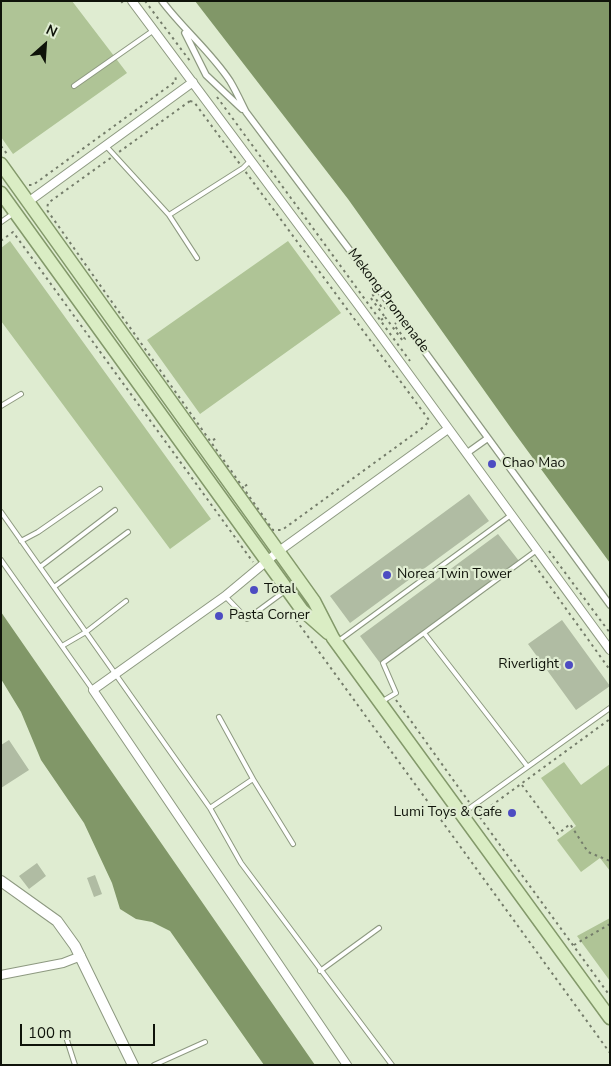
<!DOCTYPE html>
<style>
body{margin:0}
#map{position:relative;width:611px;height:1066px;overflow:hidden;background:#dfecd1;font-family:"Nunito Sans",sans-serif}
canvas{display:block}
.frame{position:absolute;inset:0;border:2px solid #0f130a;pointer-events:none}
.north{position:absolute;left:20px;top:20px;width:50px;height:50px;-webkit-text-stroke:4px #dfecd1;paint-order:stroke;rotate:26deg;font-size:14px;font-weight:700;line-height:20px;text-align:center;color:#0f130a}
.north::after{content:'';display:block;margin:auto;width:18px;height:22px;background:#0f130a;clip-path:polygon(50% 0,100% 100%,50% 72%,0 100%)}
.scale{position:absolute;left:20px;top:1024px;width:135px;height:22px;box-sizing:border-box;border:2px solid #0f130a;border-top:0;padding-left:6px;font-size:15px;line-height:18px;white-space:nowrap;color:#0f130a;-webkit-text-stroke:4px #dfecd1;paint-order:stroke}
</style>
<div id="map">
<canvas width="611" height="1066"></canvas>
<div class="frame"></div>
<div class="north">N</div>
<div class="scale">100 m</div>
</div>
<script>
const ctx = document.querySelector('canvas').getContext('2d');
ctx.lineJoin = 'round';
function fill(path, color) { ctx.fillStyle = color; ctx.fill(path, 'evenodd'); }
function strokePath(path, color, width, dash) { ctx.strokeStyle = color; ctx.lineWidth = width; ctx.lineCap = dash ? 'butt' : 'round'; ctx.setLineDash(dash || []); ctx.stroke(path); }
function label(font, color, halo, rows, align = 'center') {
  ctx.font = font + ' "Nunito Sans",sans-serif'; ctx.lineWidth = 4.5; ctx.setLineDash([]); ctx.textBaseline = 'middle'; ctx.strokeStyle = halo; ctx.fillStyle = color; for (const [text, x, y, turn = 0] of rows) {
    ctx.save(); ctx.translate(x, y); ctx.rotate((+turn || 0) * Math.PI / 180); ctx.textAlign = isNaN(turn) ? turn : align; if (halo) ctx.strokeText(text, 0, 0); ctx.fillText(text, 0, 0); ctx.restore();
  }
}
fill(new Path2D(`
 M1,1H72L127,73L13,154L1,137Z
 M10,241L211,519L170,549L1,321V248Z
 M288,241L341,313L200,414L147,340Z
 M564,762L581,785L610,764V871L600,858L581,872L557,840L576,826L541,778Z
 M610,918V981L577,936Z`), '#afc496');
fill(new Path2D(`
 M195,1H610V563L513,431L348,199Z
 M1,612L315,1065H264L170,931L152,922L136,919L120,909L112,883L84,823L41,760L21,712L1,679Z`), '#819768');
fill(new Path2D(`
 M469,494L489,521L350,623L330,596Z
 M498,534L519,561L380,663L360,636Z
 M562,620L610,686L576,710L528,644Z
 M9,740L29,770L1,788V745Z
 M37,863L46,876L29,889L19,876Z
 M95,875L102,894L94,897L87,878Z`), '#b0bca3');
const service = new Path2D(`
 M74,86L154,30
 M106,146L169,215L197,258
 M169,215L243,168L251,160
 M1,222L14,213
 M1,406L21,394
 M1,512L210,808L241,863L392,1065
 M21,541L38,532L100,489
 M1,560L93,690
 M40,567L115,510
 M54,587L128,532
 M225,596L247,619L285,591
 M424,633L527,766
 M337,642L511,515
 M62,646L86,632L126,601
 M381,702L396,693L383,663L537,550
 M253,779L293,844
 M210,808L253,779L219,717
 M463,813L610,708
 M320,971L379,928
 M66,1037L75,1065
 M154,1065L205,1042`);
const pedestrian = new Path2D(`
 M162,1C183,29 211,52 230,81C236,91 241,102 246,112L390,304L610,605
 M185,33L206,75L242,109
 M467,453L488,438`);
const minor = new Path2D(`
 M132,1L359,306L610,650
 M28,202L193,82
 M1,975L63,963L81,956
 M347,1065L93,690L225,596L279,551L448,429`);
const tertiary = new Path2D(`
 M1,881L57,921L75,946L133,1065`);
const primary = new Path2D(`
 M1,164L314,601L333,638L610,1018
 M1,193L302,610L328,633`);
strokePath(service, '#8d9980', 6);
strokePath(pedestrian, '#8d9980', 8);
strokePath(minor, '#8d9980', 10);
strokePath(tertiary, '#8d9980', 12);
strokePath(primary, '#83996a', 15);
strokePath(new Path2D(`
 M121,1L125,6
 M145,1L190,61
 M217,97L410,361
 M190,101L194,102L429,420L425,426L282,530H273L47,210L48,203Z
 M1,146L7,154
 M29,185H33L176,81L175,74
 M1,239L2,240L13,232L253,562
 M385,317L403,341L405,339L394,325L396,323
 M381,320L385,317L370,297L373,295L383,309L385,308
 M213,440L217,438
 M245,486L250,483
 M549,551L610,633
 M531,560L610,670
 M296,620L610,1053
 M396,700L469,802
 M522,785L558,834L570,824L588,852L610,861
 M479,810L488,808L610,719
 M476,812L610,996
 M574,945L610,924`), '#747c6a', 2, [2.5, 4]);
strokePath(service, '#fff', 4);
strokePath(pedestrian, '#fff', 5.5);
strokePath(minor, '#fff', 8);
strokePath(tertiary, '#fff', 10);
strokePath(primary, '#daedc4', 12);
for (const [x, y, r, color] of [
 [492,464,5,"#4d4cc2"],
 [387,575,5,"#4d4cc2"],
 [254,590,5,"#4d4cc2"],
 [219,616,5,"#4d4cc2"],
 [569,665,5,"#4d4cc2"],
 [512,813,5,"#4d4cc2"]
]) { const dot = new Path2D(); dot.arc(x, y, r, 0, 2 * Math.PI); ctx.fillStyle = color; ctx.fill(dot); strokePath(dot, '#dfecd1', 2); }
label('14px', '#0f130a', '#dfecd1', [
 ["Mekong Promenade",388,301,53]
]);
label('14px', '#0f130a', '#dfecd1', [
 ["Chao Mao",502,464],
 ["Norea Twin Tower",397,575],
 ["Total",264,590],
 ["Pasta Corner",229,616],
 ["Riverlight",559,665,"right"],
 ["Lumi Toys & Cafe",502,813,"right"]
], 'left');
</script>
